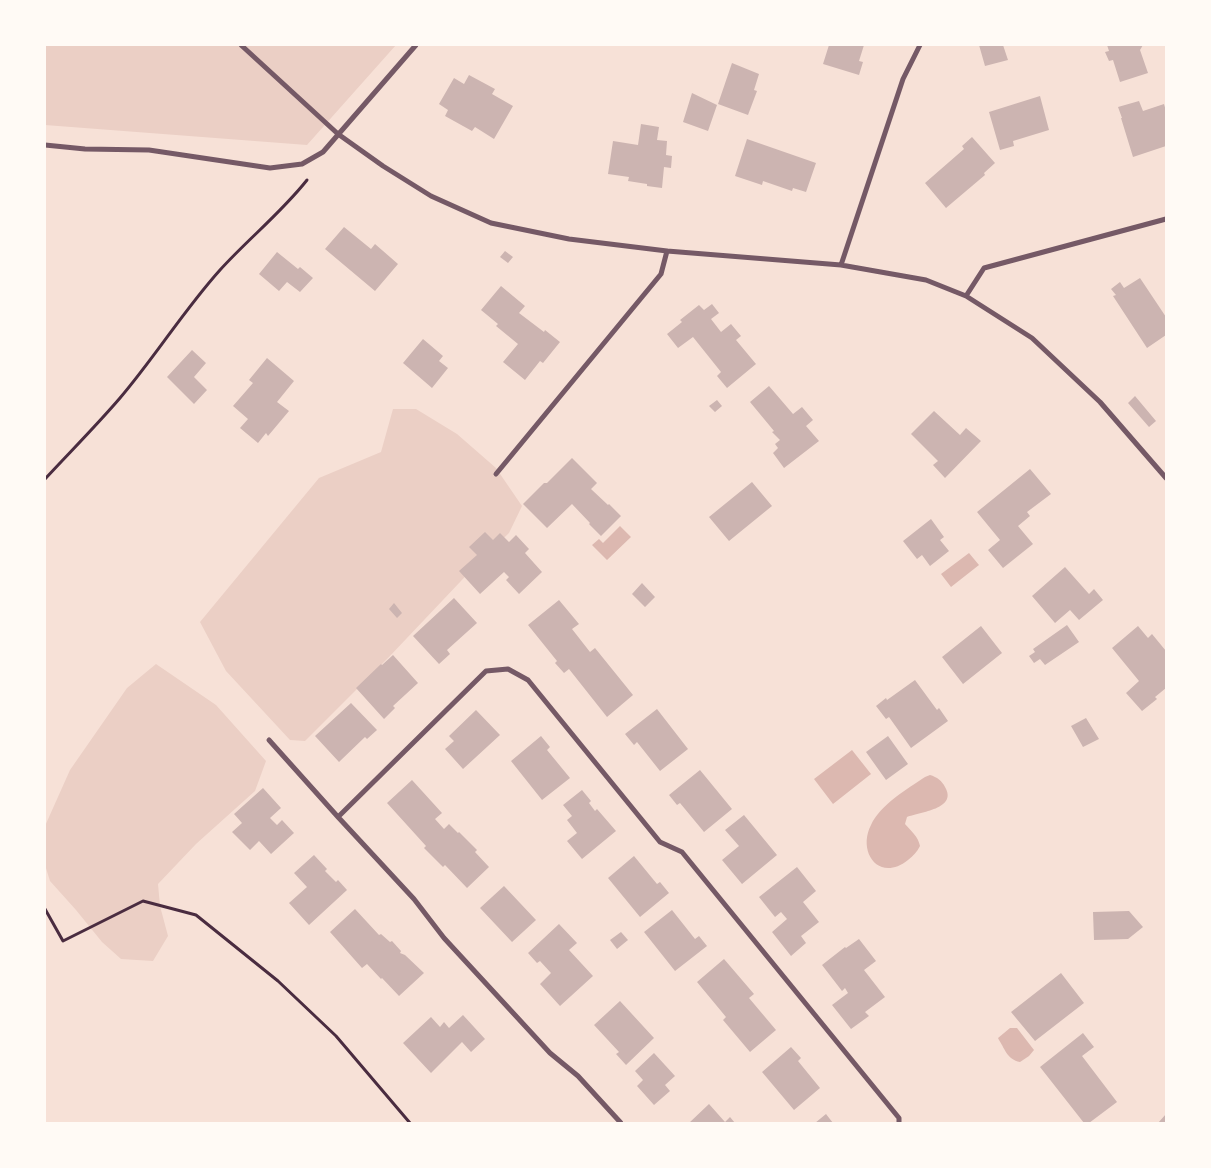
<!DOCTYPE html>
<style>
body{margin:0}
#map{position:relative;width:1211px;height:1168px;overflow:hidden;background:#f7e1d7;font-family:Jost,sans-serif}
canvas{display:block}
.frame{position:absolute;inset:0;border:46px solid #fffaf5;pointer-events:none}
</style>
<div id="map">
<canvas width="1211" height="1168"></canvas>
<div class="frame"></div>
</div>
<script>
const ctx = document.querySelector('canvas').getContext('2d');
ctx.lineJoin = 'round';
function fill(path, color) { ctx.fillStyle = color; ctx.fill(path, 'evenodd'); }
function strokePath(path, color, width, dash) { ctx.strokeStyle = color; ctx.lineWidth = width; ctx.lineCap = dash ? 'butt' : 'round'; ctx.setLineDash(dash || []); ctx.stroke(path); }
fill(new Path2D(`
 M45,45H396L307,145L45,125Z
 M393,409H416L457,434L496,468L522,506L509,533L478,563L389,657L305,741L290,740L226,671L200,622L319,478L381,452Z
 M156,664L216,705L266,761L255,791L196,844L158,884L160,906L168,936L153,961L121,959L102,942L76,910L50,881L45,865V826L70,770L127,688Z`), '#ebcfc5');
fill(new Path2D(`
 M620,526L631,537L607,560L592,545L599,539L603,543Z
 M969,553L979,565L951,587L941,574Z
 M852,750L871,774L833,804L814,779Z
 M930,775C937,777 942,781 945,787C958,809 920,812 907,817L905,824C911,831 918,836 920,846C917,852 913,856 908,860C879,883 857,852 871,825C880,805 907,789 925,777Z
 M1010,1028H1017L1034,1050L1029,1056L1020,1062C1007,1059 1006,1051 999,1040L998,1038Z`), '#dcb8b0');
fill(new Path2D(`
 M829,45H864L859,61L863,62L859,75L823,64Z
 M979,45H1003L1008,60L985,66Z
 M1107,45H1143L1140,50L1148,73L1120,82L1113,60L1109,61L1105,52L1109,51Z
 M732,63L759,74L754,90L757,91L748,115L718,104Z
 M469,75L495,89L492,94L513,106L494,139L475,127L472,131L445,116L448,110L439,104L454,78L464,84Z
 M692,93L717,105L708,131L683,122Z
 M1040,96L1049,130L1013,141L1014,146L1000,150L989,112Z
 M1139,101L1143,111L1164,104L1166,111V146L1133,157L1121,118H1122L1118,107Z
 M641,124L659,127L657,140L667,141L666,155L672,156L671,168L664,167L662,188L647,186V184L628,181L629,177L608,174L613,141L638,145Z
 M972,137L995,163L984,173L985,175L946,208L925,183L964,149L962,146Z
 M747,139L816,163L806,192L793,188L792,191L763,181L762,185L735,176Z
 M344,227L371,249L375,244L398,264L375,291L325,249Z
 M505,251L513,257L508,263L500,257Z
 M277,252L298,269L300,267L313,278L300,292L287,282L279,291L259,274Z
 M1140,278L1166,317V335L1147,348L1113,296L1116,295L1111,289L1120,282L1124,288Z
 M501,286L525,306L519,313L544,332L545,330L560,342L543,363L540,361L525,380L503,362L518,344L496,326L498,324L481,310Z
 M712,304L719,313L711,319L721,332L731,324L741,336L736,340L756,364L727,388L717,376L721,372L693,337L678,348L667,334L682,322L680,320L699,305L704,310Z
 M423,339L443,356L439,361L448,368L432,388L403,363Z
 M192,350L206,363L194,377L207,390L194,404L167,377Z
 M267,358L294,381L277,402L289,411L268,436L266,433L258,443L240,428L248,419L233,406L253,383L249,380Z
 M769,386L793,414L802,407L813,420L806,426L819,441L784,468L773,453L778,448L775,444L780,440L772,432L774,431L750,402Z
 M1135,396L1156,421L1149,427L1128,403Z
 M717,400L722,406L715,412L709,406Z
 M934,411L960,435L966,428L981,441L945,478L933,465L938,461L911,434Z
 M572,458L597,483L591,489L608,505L609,504L621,516L601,536L589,524L590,523L572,504L547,528L523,504L544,483H547Z
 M1030,469L1051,494L1027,512L1030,516L1018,526L1033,544L1003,568L988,550L1000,540L977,512Z
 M752,482L772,506L729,541L709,517Z
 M931,519L944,537L940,540L949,551L930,566L922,555L917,559L903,541Z
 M485,532L493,540L500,533L509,542L516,535L529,549L525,553L542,572L519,594L506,580L509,577L504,572L480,594L459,571L477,555L469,547Z
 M1065,567L1089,594L1094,589L1103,600L1079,620L1070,610L1055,623L1032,596Z
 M642,583L655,597L645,607L632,594Z
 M454,598L477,623L447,650L450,654L439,664L413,636Z
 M559,600L579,624L572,629L590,652L595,648L633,695L607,717L569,669L564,673L555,663L557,661L528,625Z
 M394,603L402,613L397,618L389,609Z
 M1067,625L1079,642L1045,665L1040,659L1034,663L1029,656L1035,652L1033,649Z
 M981,626L1002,653L963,684L942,657Z
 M1138,626L1148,638L1152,634L1166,651V688L1155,697L1157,699L1142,711L1126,693L1139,681L1112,648Z
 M393,655L418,683L393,706L395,708L384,719L356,688L381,664L382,665Z
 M915,680L937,710L939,708L948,721L911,748L889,717L886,719L876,706L886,698L887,700Z
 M351,703L377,730L367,739L365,737L339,762L315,736Z
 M657,709L688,749L660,771L637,742L634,745L625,734Z
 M476,710L500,735L463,769L445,749L454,741L449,736Z
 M1086,718L1099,739L1083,747L1071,726Z
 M541,736L550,747L547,750L570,778L542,800L511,761Z
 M888,736L908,764L886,780L866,752Z
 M700,770L732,809L704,832L680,803L677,805L669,795Z
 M412,780L442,813L435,819L444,829L449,824L458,833L459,832L477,850L475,852L489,867L467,888L445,865L443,867L424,848L426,846L387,803Z
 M263,788L281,808L270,818L277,825L282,820L294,833L271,854L259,841L250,850L232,832L242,823L234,814Z
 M582,790L591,801L589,803L595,811L597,809L616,831L582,859L567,841L577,833L567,820L572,816L563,805Z
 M744,815L777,855L742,884L722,860L739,846L725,830Z
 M314,855L327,869L325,871L336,882L338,880L347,890L309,925L289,903L307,887L294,873Z
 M634,856L657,884L660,882L669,893L640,917L608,878Z
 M797,867L816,891L803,902L819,922L801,936L806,943L791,956L772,932L787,919L781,912L775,917L759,897Z
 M504,886L536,920L512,942L480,908Z
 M355,909L379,935L381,934L390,942L392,941L401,951L400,953L405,955L424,973L399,996L382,978L381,979L367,964L362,968L330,932Z
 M672,910L695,939L699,936L707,946L675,971L644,932Z
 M1129,911L1143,927L1128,939L1094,940L1093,912Z
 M559,924L577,943L569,950L593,976L560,1006L540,984L551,973L540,961L537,963L528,953Z
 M621,932L628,940L617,949L610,940Z
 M859,939L876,961L864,970L885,997L865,1012L869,1016L851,1029L832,1005L848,993L845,988L842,991L822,965L845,947L846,948Z
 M724,959L754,994L749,998L776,1030L750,1052L723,1020L726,1017L697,982Z
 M1061,973L1084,1003L1035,1041L1011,1012Z
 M620,1001L654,1038L626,1065L616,1054L619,1052L594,1025Z
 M463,1015L485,1039L471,1052L462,1042L431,1073L403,1043L431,1017L440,1027L444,1022L449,1028Z
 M1083,1033L1094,1047L1082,1056L1117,1102L1089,1123H1084L1040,1067Z
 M791,1047L801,1058L798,1061L820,1088L794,1110L762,1072Z
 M654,1053L675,1076L665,1085L670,1091L654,1105L637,1086L643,1080L635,1071Z
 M709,1104L725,1122L730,1117L735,1123H689Z
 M826,1114L833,1123H815Z
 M1166,1114V1123H1158Z`), '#ccb4b1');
strokePath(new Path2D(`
 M45,479C70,452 96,426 120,398C155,357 184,310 220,270C248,239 281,213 307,180
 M45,909L63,941L143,901L196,915L278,981L336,1036L410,1123`), '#4a2c40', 3);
strokePath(new Path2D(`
 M241,45L338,134L383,166L431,196L491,223L569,239L667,251L841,265L926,280L966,296L1032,338L1100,402L1166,478
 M45,145L85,149L149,150L270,168L302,164L323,152L416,45
 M841,265L903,79L920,45
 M966,296L984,268L1166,219
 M496,474L661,274L667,251
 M269,740L338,817L414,899L444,938L550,1053L578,1076L621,1123
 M338,817L486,671L508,669L528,680L660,842L682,852L899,1118V1123`), '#755966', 5);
</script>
